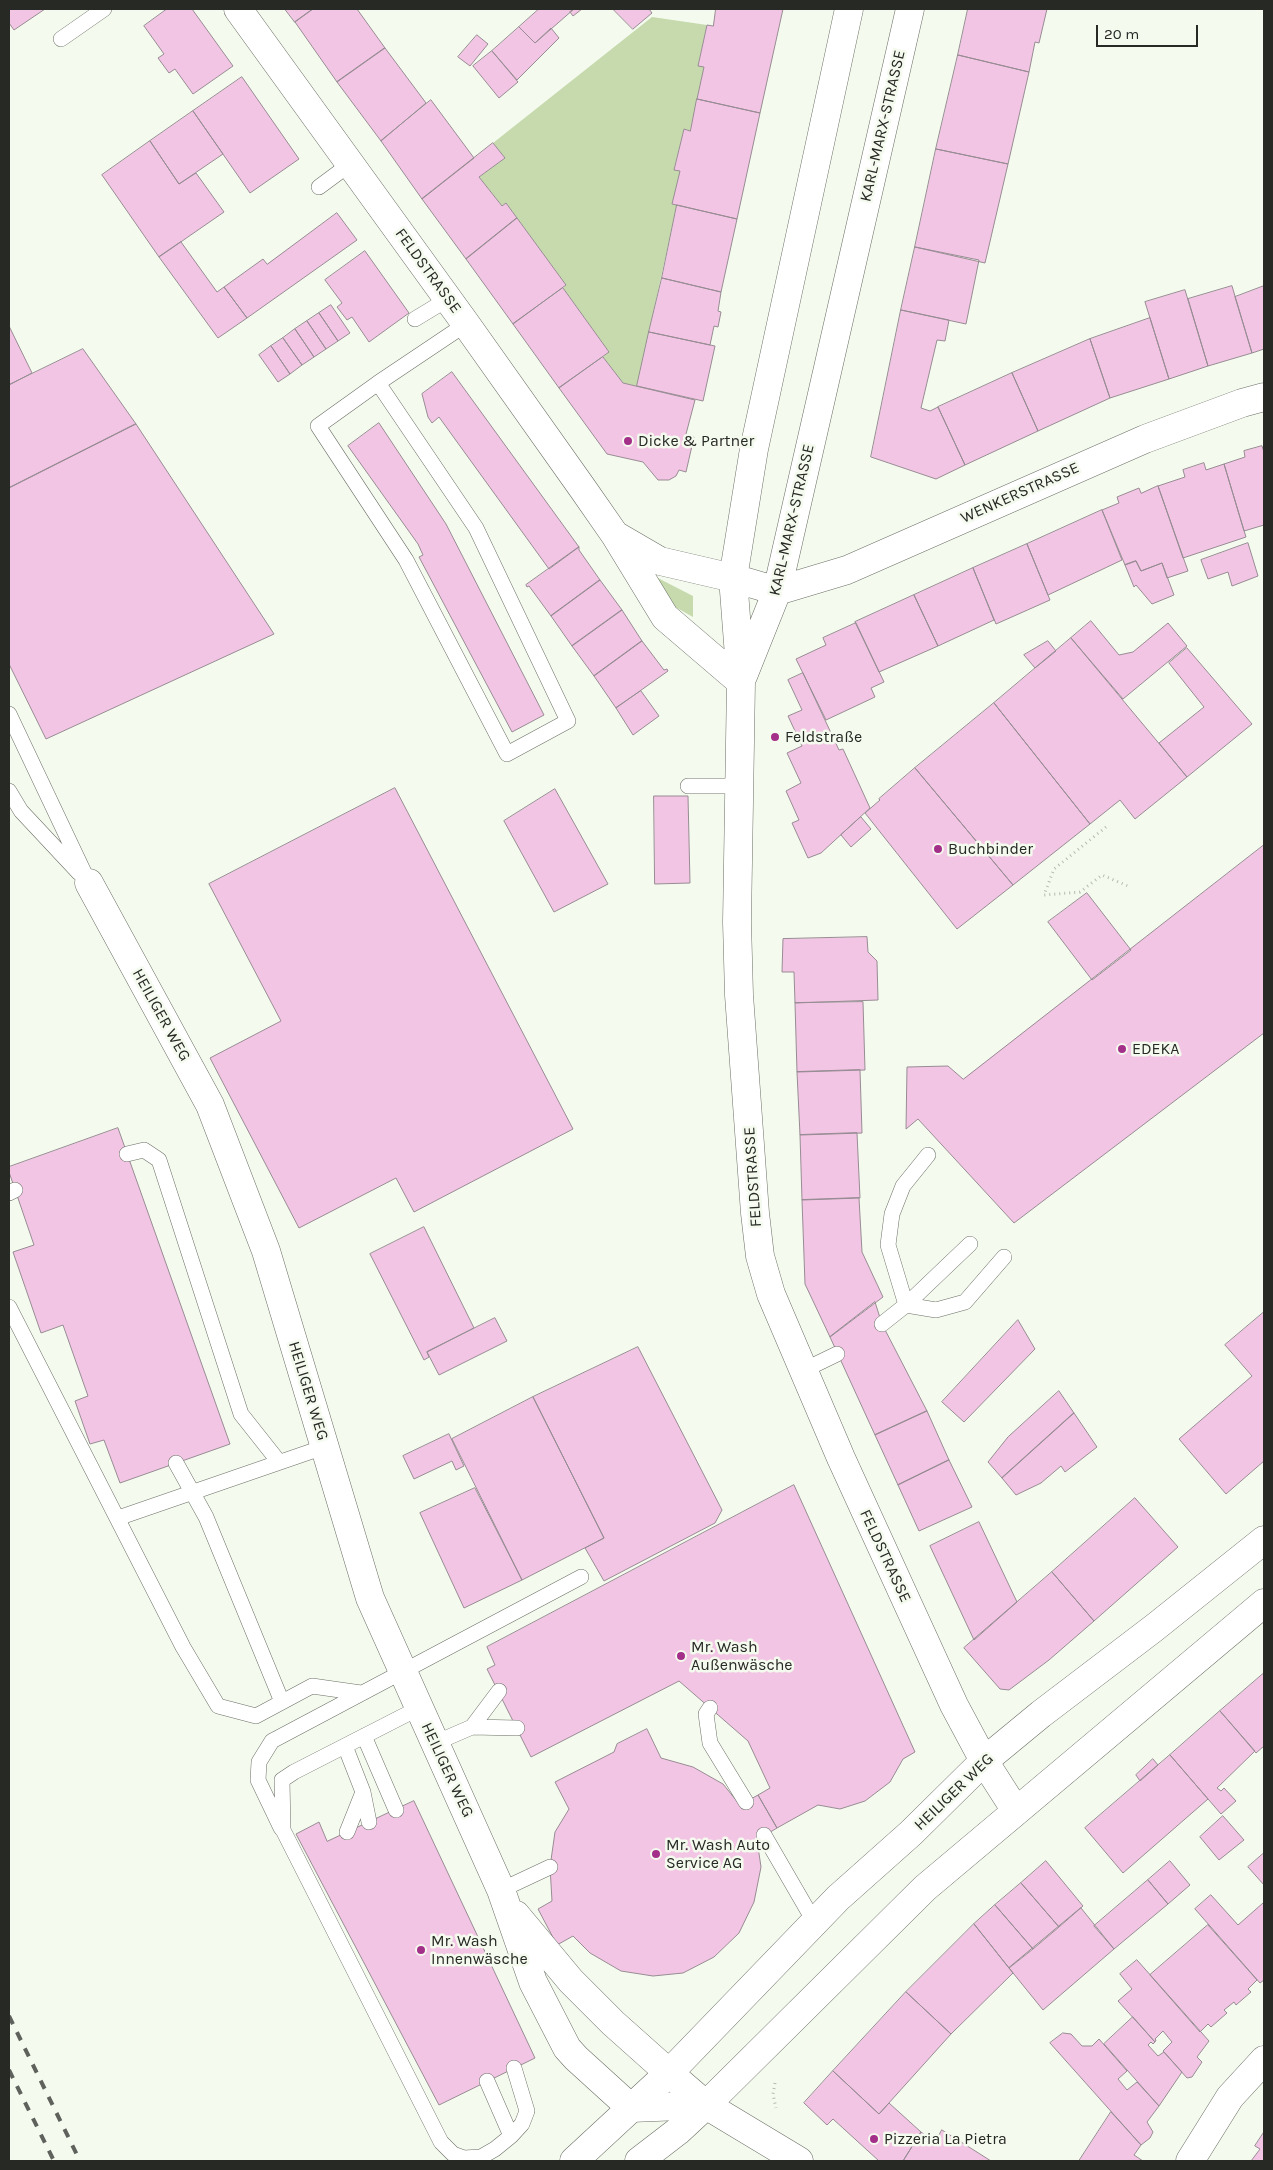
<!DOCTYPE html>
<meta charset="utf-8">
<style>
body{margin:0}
#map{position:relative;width:1273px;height:2170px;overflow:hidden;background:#f4faee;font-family:Karla,sans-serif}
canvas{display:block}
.frame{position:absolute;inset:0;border:10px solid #272925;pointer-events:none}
.scale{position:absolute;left:1096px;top:25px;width:102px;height:22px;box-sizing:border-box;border:2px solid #272925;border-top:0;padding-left:6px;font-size:15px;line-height:18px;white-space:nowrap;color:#272925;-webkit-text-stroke:4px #f4faee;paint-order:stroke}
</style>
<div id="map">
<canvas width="1273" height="2170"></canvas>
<div class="frame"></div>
<div class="scale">20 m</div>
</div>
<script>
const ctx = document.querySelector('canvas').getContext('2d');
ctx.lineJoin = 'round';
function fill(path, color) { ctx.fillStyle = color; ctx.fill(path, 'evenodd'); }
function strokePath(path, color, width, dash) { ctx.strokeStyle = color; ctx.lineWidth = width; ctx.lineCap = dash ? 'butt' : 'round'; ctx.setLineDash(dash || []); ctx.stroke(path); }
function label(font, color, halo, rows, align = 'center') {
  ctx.font = font + ' Karla,sans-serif'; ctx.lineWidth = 5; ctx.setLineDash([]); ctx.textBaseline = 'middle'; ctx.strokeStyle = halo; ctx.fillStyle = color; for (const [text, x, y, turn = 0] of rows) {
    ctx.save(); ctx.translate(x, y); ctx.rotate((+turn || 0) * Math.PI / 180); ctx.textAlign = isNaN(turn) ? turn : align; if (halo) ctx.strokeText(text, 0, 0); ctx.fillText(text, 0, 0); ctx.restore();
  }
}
fill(new Path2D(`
 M652,17L707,25L698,65L704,67L690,131L684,129L674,169L680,171L672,204L677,205L637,386L623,383L603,357L609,352L563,288L566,285L506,203L502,206L479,177L505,158L493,143Z
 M650,574L693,596V617L668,603Z`), '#c6daad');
const building = new Path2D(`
 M9,9H45L14,30L9,23Z
 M167,9H192L233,66L193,94L175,69L169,73L158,58L164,54L144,26Z
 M285,9H313L295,22Z
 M313,9H357L385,48L337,82L295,22Z
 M539,9H574L535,43L519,27Z
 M574,9H582L573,16L570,12Z
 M613,9H649L652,13L633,29Z
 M716,9H783L760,113L697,99L704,67L698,66L707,25L713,26Z
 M968,9H1047L1039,43L1035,42L1029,72L958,55Z
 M519,27L535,43L551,28L559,38L517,80L492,51Z
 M477,35L488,44L470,66L458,57Z
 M385,48L426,103L381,141L337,82Z
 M492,51L518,82L499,98L473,66Z
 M958,55L1029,72L1008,164L936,149Z
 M242,77L299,159L250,193L193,111Z
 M697,99L760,113L737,219L672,204L680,171L674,170L684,129L690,131Z
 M431,100L474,158L422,199L381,141Z
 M193,111L223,154L179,184L150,141Z
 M150,141L179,184L196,173L224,212L159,257L102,175Z
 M493,143L505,158L479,177L502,206L506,203L517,218L466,259L422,199Z
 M936,149L1008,164L985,263L915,247Z
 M677,205L737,219L721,292L662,278Z
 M337,213L357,240L247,318L224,287L263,259L267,264Z
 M517,218L566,285L513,324L466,259Z
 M181,242L217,292L224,287L247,318L218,338L159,257Z
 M915,247L979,260L966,324L901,310Z
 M365,251L409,313L369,342L352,317L347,320L337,307L342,303L325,280Z
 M662,278L721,292L718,311L721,312L718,327L714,326L710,345L649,332Z
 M1232,286L1252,353L1208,366L1188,299Z
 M1264,286V349L1252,353L1235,297Z
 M563,288L609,352L559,388L513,324Z
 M1185,290L1208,366L1169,379L1145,302Z
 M331,305L350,333L338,341L319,313Z
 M901,310L949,320L945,341L937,340L921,408L930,411L938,407L965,465L936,479L871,457Z
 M319,313L338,341L326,349L307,321Z
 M1150,318L1169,379L1110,398L1090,339Z
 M307,321L326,349L314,357L295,329Z
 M9,326L32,373L9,385Z
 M295,329L314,357L302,365L283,338Z
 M649,332L715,346L703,401L637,386Z
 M283,338L302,365L290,374L271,346Z
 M1090,339L1110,398L1038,431L1012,373Z
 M271,346L290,374L278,382L259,355Z
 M83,349L136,424L9,488V385Z
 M603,357L623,383L695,400L686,434L694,437L686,472L679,470L676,476L669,480H658L643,462L607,454L559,388Z
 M452,372L579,547L549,569L439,417L432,423L428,417L422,394Z
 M1012,373L1038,431L965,465L938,407Z
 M379,423L446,524L544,715L512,732L419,557L423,555L418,544L348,446Z
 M136,424L274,634L46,739L9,664V488Z
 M1262,446L1264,452V525L1244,531L1224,464L1245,457L1244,451Z
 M1204,463L1206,470L1224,464L1246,537L1183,558L1158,486L1185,477L1183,470Z
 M1158,486L1188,571L1167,578L1162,563L1141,571L1136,561L1125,565L1102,510L1119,503L1117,497L1139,488L1141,493Z
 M1102,510L1122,560L1048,595L1027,544Z
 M1248,543L1258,576L1232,586L1228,572L1208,579L1201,560Z
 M1027,544L1050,600L996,624L973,568Z
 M579,547V550L600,580L551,616L529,586L527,587L526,585Z
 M1136,561L1141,571L1162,563L1174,595L1152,604L1136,585L1134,587L1125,565Z
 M973,568L994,620L938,646L914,595Z
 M600,580L622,610L572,646L551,616Z
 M914,595L938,646L879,672L855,622Z
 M622,610L642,641L594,676L572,646Z
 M1091,621L1119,655L1133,652L1168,623L1187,646L1123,699L1071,638Z
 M856,623L884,682L871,688L875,697L826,720L796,659L826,645L823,638Z
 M1071,638L1187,777L1135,819L1120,800L1090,824L994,703Z
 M642,641L664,670L667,669L668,671L616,708L594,676Z
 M1048,641L1056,651L1035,668L1024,655Z
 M1187,648L1252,724L1187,777L1159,743L1204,707L1169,663Z
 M803,673L839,750L843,749L870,808L821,853L808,858L792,823L799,820L786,791L801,783L787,753L802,746L788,716L802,710L788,680Z
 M641,691L659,716L633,735L616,708Z
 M994,703L1090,824L1013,885L915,768Z
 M915,768L1013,885L957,929L865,813L880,800L879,799Z
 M395,788L573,1129L414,1212L396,1178L299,1228L210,1058L281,1021L209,884Z
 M555,789L608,884L554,912L504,821Z
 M654,796H688L690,883L655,884Z
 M861,817L871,829L851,847L841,835Z
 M1264,845V1033L1014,1223L918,1119L906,1129L907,1067L948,1066L963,1079Z
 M1087,893L1131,950L1092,980L1048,922Z
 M867,937L868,952L877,961L878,1000L795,1003L794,972H782L783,939Z
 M863,1002L865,1070L797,1072L795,1003Z
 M860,1070L862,1133L800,1135L797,1072Z
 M118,1128L230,1444L120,1483L104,1440L90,1444L75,1401L88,1396L63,1325L41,1333L13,1252L34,1245L9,1172V1167Z
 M857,1133L860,1198L802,1200L800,1135Z
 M859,1198L862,1252L883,1297L830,1337L805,1284L802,1200Z
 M424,1227L474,1328L427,1352L429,1357L424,1360L370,1254Z
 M875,1302L882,1324L927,1411L875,1435L830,1337Z
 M1264,1312V1461L1226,1494L1179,1439L1252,1376L1225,1345Z
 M495,1318L507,1341L439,1375L427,1352Z
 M1018,1320L1035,1349L964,1422L942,1402Z
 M638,1347L722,1510L715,1523L604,1581L585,1548L604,1538L533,1397Z
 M1059,1391L1074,1413L1002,1478L988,1462L1008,1437Z
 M533,1397L604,1538L522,1580L452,1439Z
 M927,1411L949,1460L898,1485L875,1435Z
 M1074,1413L1097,1447L1065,1472L1061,1466L1041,1483L1016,1495L1002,1478Z
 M449,1434L464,1466L456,1470L452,1461L414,1479L403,1456Z
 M949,1460L972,1507L919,1531L898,1485Z
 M794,1485L915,1752L903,1759L890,1782L865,1801L840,1809L818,1805L777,1828L758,1795L770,1788L748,1741L679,1681L531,1757L487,1669L495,1665L487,1647Z
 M475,1488L522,1580L464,1608L420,1513Z
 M1135,1498L1178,1547L1094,1621L1052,1572Z
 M979,1522L1017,1602L974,1640L930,1546Z
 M1052,1572L1094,1621L1049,1660L1009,1690L1000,1689L964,1648Z
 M1264,1673V1746L1256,1753L1220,1711Z
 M1220,1711L1255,1751L1217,1788L1221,1791L1224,1788L1236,1801L1221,1814L1170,1755Z
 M647,1729L661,1758L693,1767L723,1784L740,1805L758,1795L777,1828L757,1840L761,1867L754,1902L739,1933L714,1957L683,1973L653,1976L621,1971L590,1953L573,1936L557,1945L538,1909L552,1901L550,1867L555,1832L569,1809L555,1782L614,1752L617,1744Z
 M1170,1755L1208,1799L1123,1873L1085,1828Z
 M1153,1759L1158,1765L1140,1781L1136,1775Z
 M414,1801L535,2058L439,2105L296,1834L319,1822L327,1841Z
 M1223,1816L1244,1840L1219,1860L1200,1837Z
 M1264,1853V1885L1248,1867Z
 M1046,1861L1083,1906L1059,1927L1021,1883Z
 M1170,1861L1190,1885L1168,1904L1148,1880Z
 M1148,1880L1168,1904L1114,1949L1094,1926Z
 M1021,1883L1059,1927L1033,1949L995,1905Z
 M1211,1895L1238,1925L1263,1903L1264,1905V1980L1260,1983L1195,1909Z
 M995,1905L1033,1949L1009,1968L974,1924Z
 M1081,1908L1114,1949L1043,2010L1009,1968Z
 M974,1924L1013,1973L951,2034L906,1992Z
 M1208,1925L1257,1980L1248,1989L1251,1992L1236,2005L1234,2002L1224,2010L1227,2013L1211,2027L1208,2024L1200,2032L1150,1975Z
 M1137,1960L1209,2041L1197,2057L1202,2062L1192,2077L1187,2078L1163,2051L1172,2042L1163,2031L1155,2039L1156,2040L1155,2042L1118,2001L1132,1989L1120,1974Z
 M906,1992L951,2034L879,2114L833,2071Z
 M1133,2017L1155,2042L1153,2044L1151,2042L1148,2045L1158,2056L1164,2052L1182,2072L1159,2106L1104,2044Z
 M1063,2033L1071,2034L1082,2046H1092L1099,2039L1127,2071L1118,2079L1127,2090L1137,2082L1159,2106L1147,2122L1153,2132L1150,2138L1141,2145L1050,2043Z
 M833,2071L879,2114L889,2103L921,2132L903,2161H879L833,2119L827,2125L804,2103Z
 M1111,2112L1141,2145L1134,2155L1143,2161H1079Z
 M942,2130L980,2154L991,2161H903L921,2132L935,2142Z
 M1264,2132V2161H1251L1260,2149L1255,2146Z`);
fill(building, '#f3c5e4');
strokePath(building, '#978c93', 1);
const lane = new Path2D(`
 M61,39L104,9
 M319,187L350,164
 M415,319L448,299
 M378,383L476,528L568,721L507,754L406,560L318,426Z
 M378,383L466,324
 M9,714L89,883
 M688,786H739
 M9,791L21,811L79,873
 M127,1154L144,1150L159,1160L241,1414L279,1462
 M928,1155L903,1186L892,1214L888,1245L906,1305L936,1310L965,1302L1004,1257
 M9,1193L15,1190
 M9,1307L183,1647L218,1706L256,1716L312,1686L361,1693
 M882,1324L906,1305L970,1244
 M804,1370L837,1354
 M176,1463L206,1517L282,1702
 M118,1518L324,1447
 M419,1708L294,1772L282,1780L283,1830L441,2142L453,2154L464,2158L481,2157L495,2149L511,2136L522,2124L527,2111L514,2068
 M710,1708L706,1714L710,1743L746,1802
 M472,1727L517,1728
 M364,1736L396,1810
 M435,1743L472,1727L499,1691
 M345,1746L363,1792L369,1822
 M281,1828L258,1780L259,1762L272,1741L581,1577
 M347,1832L363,1792
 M764,1835L815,1923
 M501,1890L550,1867
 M487,2081L511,2136`);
const street = new Path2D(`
 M238,9L466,324L583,489L615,535L665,617L741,682
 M849,9L754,449L733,578L741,682L737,922L739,995L755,1213L760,1256L771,1294L841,1458L954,1705L984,1761L1016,1811
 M617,536L660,561L733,578L777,591
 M777,591L847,570L1145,439L1242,403L1264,397
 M743,676L777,591L910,9
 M89,883L210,1105L266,1251L370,1598L501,1890L533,1982L567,2048L576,2058L631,2108L706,2105
 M516,1915L571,1981L613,2023L669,2073
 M1190,2161L1230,2097L1264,2060`);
const secondary = new Path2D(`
 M669,2073L706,2105L799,2161
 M574,2161L669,2073L838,1898L911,1833L984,1761L1041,1714L1154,1628L1264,1540
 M639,2161L678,2131L706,2105L925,1888L1264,1603`);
strokePath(lane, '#6b6f66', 16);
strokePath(street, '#6b6f66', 29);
strokePath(secondary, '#6b6f66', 29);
strokePath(new Path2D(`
 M1106,827L1054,869L1044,895L1080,892L1102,875L1128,886
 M775,2083L773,2094L776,2108`), '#b6bbb2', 3, [1, 4]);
strokePath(lane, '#fff', 15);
strokePath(street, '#fff', 28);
strokePath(secondary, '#fff', 28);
strokePath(new Path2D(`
 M9,2016L80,2161
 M9,2070L54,2161`), '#5f625c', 4, [9, 9]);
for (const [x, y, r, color] of [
 [628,441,5,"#a32f88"],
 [775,737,5,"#a32f88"],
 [938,849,5,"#a32f88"],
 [1122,1049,5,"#a32f88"],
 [681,1656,5,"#a32f88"],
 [656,1854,5,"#a32f88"],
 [421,1950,5,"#a32f88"],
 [874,2139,5,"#a32f88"]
]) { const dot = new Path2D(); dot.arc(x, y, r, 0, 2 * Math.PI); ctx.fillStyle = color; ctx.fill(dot); strokePath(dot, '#f4faee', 2); }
label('16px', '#272925', '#f4faee', [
 ["KARL-MARX-STRASSE",883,126,-77],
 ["FELDSTRASSE",428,271,54],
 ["WENKERSTRASSE",1020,493,-24],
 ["KARL-MARX-STRASSE",792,520,-77],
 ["HEILIGER WEG",161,1015,61],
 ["FELDSTRASSE",753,1177,-94],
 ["HEILIGER WEG",308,1391,73],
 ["FELDSTRASSE",885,1556,65],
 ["HEILIGER WEG",447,1770,65],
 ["HEILIGER WEG",954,1792,-44]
]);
label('16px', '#272925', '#f4faee', [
 ["Dicke & Partner",638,441],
 ["Feldstraße",785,737],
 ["Buchbinder",948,849],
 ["EDEKA",1132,1049],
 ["Mr. Wash",691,1647],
 ["Außenwäsche",691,1665],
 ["Mr. Wash Auto",666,1845],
 ["Service AG",666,1863],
 ["Mr. Wash",431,1941],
 ["Innenwäsche",431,1959],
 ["Pizzeria La Pietra",884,2139]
], 'left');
</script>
